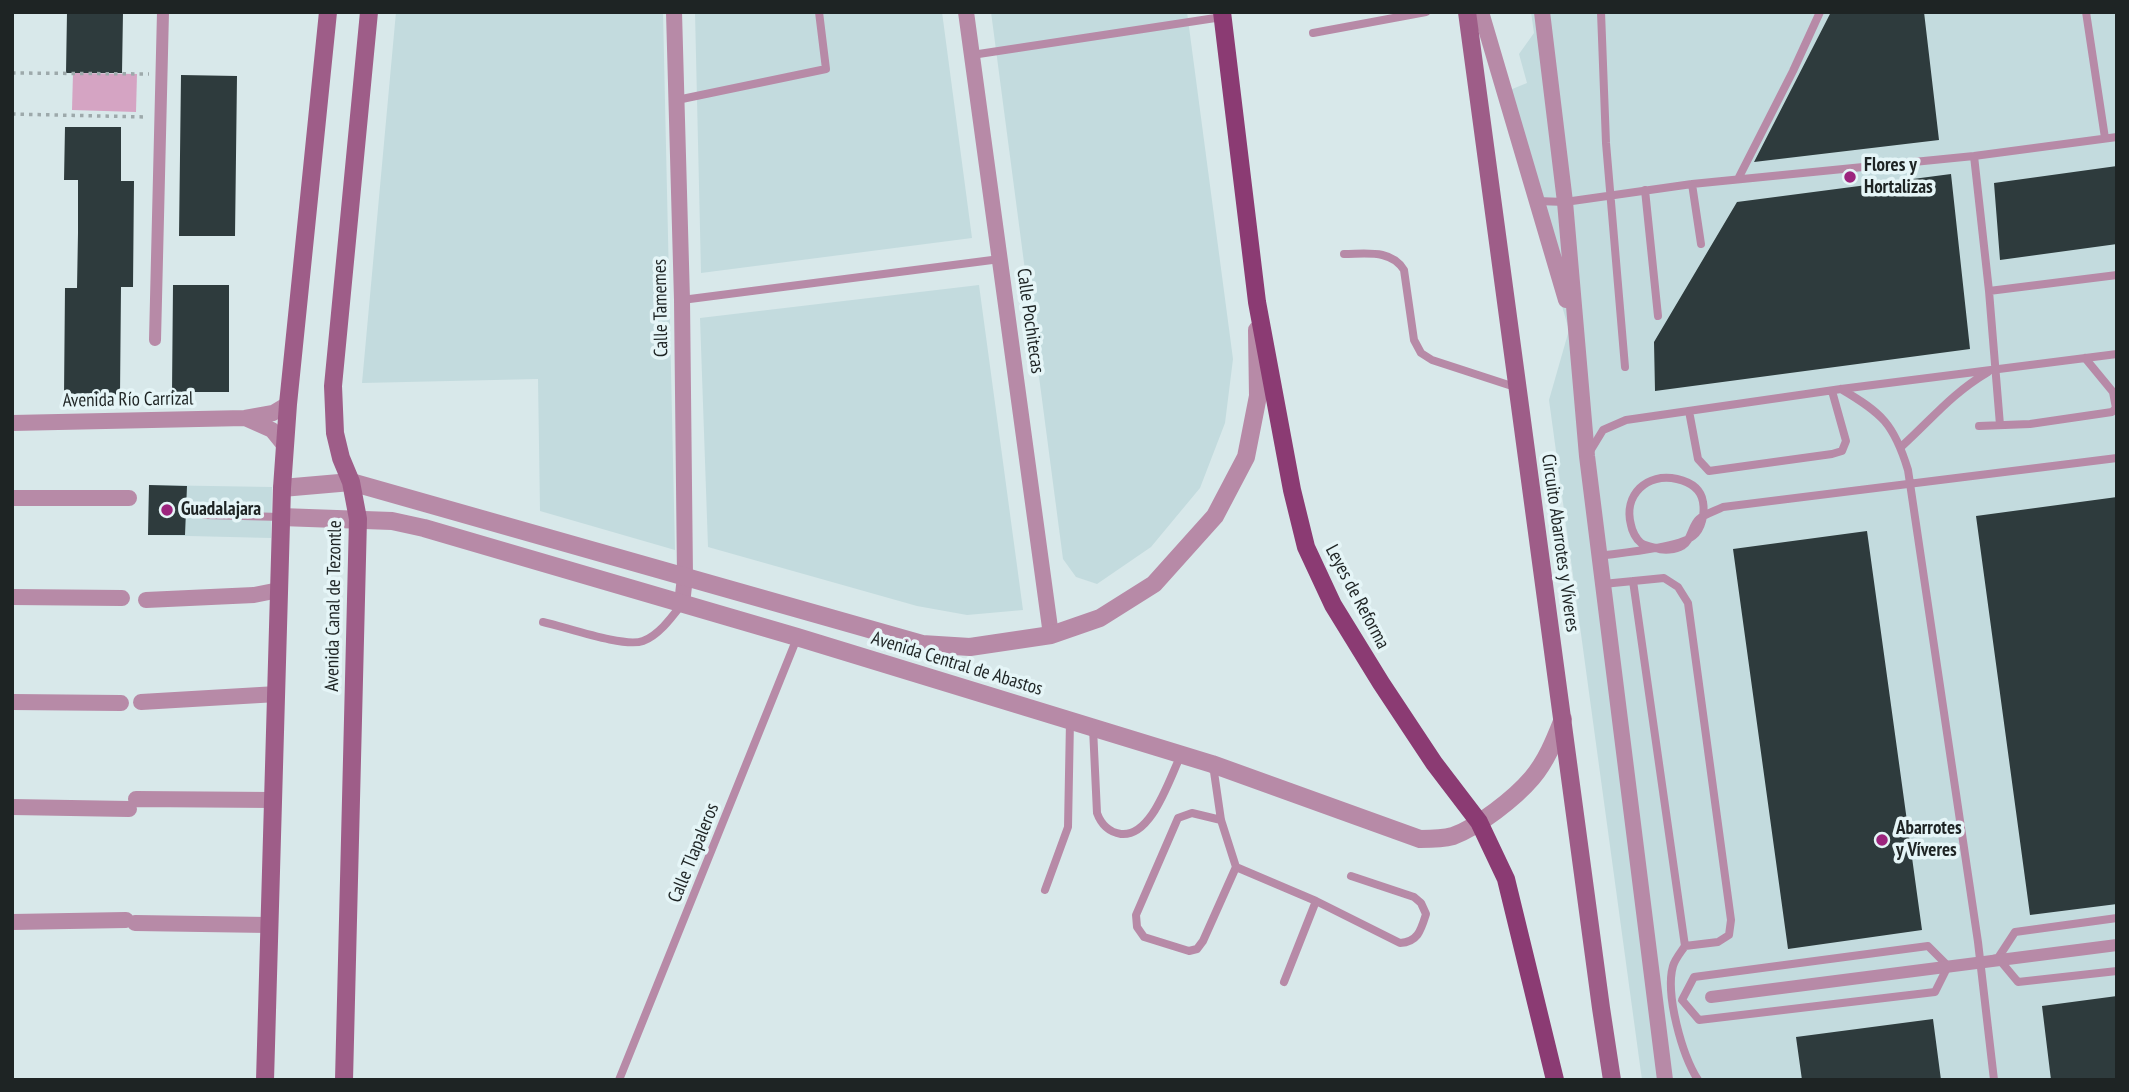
<!DOCTYPE html>
<meta charset="utf-8">
<style>
body{margin:0}
#map{position:relative;width:2129px;height:1092px;overflow:hidden;background:#d8e8ea;font-family:"PT Sans Narrow",sans-serif}
canvas{display:block}
.frame{position:absolute;inset:0;border:14px solid #1e2424;pointer-events:none}
</style>
<div id="map">
<canvas width="2129" height="1092"></canvas>
<div class="frame"></div>
</div>
<script>
const ctx = document.querySelector('canvas').getContext('2d');
ctx.lineJoin = 'round';
function fill(path, color) { ctx.fillStyle = color; ctx.fill(path, 'evenodd'); }
function strokePath(path, color, width, dash) { ctx.strokeStyle = color; ctx.lineWidth = width; ctx.lineCap = dash ? 'butt' : 'round'; ctx.setLineDash(dash || []); ctx.stroke(path); }
function label(font, color, halo, rows, align = 'center') {
  ctx.font = font + ' "PT Sans Narrow",sans-serif'; ctx.lineWidth = 7; ctx.setLineDash([]); ctx.textBaseline = 'middle'; ctx.strokeStyle = halo; ctx.fillStyle = color; for (const [text, x, y, turn = 0] of rows) {
    ctx.save(); ctx.translate(x, y); ctx.rotate((+turn || 0) * Math.PI / 180); ctx.textAlign = isNaN(turn) ? turn : align; if (halo) ctx.strokeText(text, 0, 0); ctx.fillText(text, 0, 0); ctx.restore();
  }
}
fill(new Path2D(`
 M396,12H663L675,550L540,511L538,379L362,383Z
 M695,12H942L972,238L701,273Z
 M991,12H1187L1233,359L1225,423L1200,488L1151,547L1097,584L1076,577L1063,559Z
 M1531,12H2117V1080H1642L1549,400L1569,330L1500,94L1527,83L1519,54L1534,33Z
 M979,285L1023,610L967,615L917,606L708,547L700,318Z
 M149,485L272,487L271,538L148,535Z`), '#c3dbde');
fill(new Path2D(`
 M73,73L137,74L136,112L72,110Z`), '#d5a4c3');
fill(new Path2D(`
 M67,12H123L122,73H66Z
 M1831,12H1924L1939,140L1754,162Z
 M181,75L237,76L235,236H179Z
 M65,127H121V181H134L133,287H121L120,395H64L65,288H77L78,233V180H64Z
 M2117,166V244L2000,260L1994,183Z
 M1951,174L1970,349L1655,391L1654,342L1737,202Z
 M173,285H229V392H172Z
 M149,485L187,486L185,535H148Z
 M2117,497V904L2030,915L1976,516Z
 M1867,531L1922,930L1788,949L1733,549Z
 M2117,996V1080H2051L2042,1006Z
 M1933,1019L1941,1080H1802L1796,1037Z`), '#2e3b3d');
strokePath(new Path2D(`
 M12,73L149,74
 M12,114L147,117`), '#9da9ab', 3.5, [3.5, 5]);
strokePath(new Path2D(`
 M1601,12L1606,143L1625,367
 M2086,12L2105,138
 M1313,33L1426,12
 M972,55L1222,17
 M677,100L826,69L819,12
 M1974,156L1989,291L2000,425
 M1738,179L1793,71L1820,12
 M1692,184L1701,244
 M1645,190L1658,316
 M1537,201L1565,202L1692,184L1974,156L2117,137
 M1344,254C1366,254 1391,249 1404,270L1414,340L1421,353L1432,360L1518,388
 M1989,291L2117,275
 M682,300L1000,259
 M1841,389C1882,413 1894,424 1908,470L1978,942L1994,1080
 M1689,411L1698,459L1709,471L1832,454L1842,451L1846,441L1832,391
 M1979,426L2030,424L2112,412L2116,408L2113,392L2085,358
 M1901,447C1932,419 1951,394 1988,372
 M1589,453L1603,430L1626,420L1841,389L2117,354
 M205,515L281,517
 M1599,556C1620,553 1678,548 1693,536C1702,529 1705,513 1703,502C1701,489 1690,482 1677,479C1647,472 1623,495 1631,525C1632,531 1636,539 1641,543C1645,546 1652,547 1656,548C1663,551 1676,550 1682,546C1692,540 1691,526 1699,519C1705,514 1715,511 1723,507L2117,458
 M1633,581L1685,946
 M1603,584L1664,578L1678,587L1688,603L1731,920L1729,935L1718,942L1685,946C1681,952 1675,959 1673,966C1665,994 1682,1055 1698,1080
 M543,622C566,627 624,648 643,641C659,635 672,617 682,604
 M1093,728L1097,813C1101,824 1108,832 1121,834C1152,837 1169,779 1181,755
 M1213,765L1221,820L1236,867L1316,901L1400,943C1418,942 1421,930 1426,914L1421,903L1414,897L1351,876
 M1221,820L1192,813L1178,818L1136,915L1137,927L1144,937L1189,951L1197,949L1203,941L1236,867
 M1045,890L1068,827L1070,721
 M1928,946L1948,966L1935,992L1699,1020L1682,1000L1694,977Z
 M1998,958L2018,982L2117,971
 M1993,959L1998,958L2015,932L2117,918
 M1284,982L1316,901
 M619,1080L797,638`), '#b78aa7', 8);
strokePath(new Path2D(`
 M155,340L163,12
 M1711,997L2117,945`), '#b78aa7', 12);
strokePath(new Path2D(`
 M674,12L682,300L685,577L682,604
 M966,12L1051,635
 M1481,12L1566,300
 M1542,12L1565,202L1587,456L1665,1080
 M245,418L272,430L285,446
 M12,423L245,418L273,413L288,404
 M12,498H129
 M12,597L122,598
 M146,600L254,595L279,590
 M12,702L121,703
 M141,702L277,694
 M136,799L273,800
 M12,807L129,809
 M12,922L126,920
 M135,923L268,925`), '#b78aa7', 16);
strokePath(new Path2D(`
 M282,488L351,482L922,644L970,647L1051,635L1100,618L1154,584L1215,516L1246,457L1258,396L1257,330
 M281,517L392,521L424,528L797,637L1212,764L1420,839C1432,839 1442,839 1453,836C1478,827 1515,798 1532,778C1547,760 1555,739 1563,719`), '#b78aa7', 18);
strokePath(new Path2D(`
 M1467,12L1601,1008L1612,1080
 M265,1080L282,488L288,404L328,12
 M344,1080L358,519L351,482L341,458L335,433L333,386L369,12`), '#9e5d88', 18);
strokePath(new Path2D(`
 M1222,12L1257,302L1292,490L1306,547L1333,605L1381,683L1434,763L1479,822L1506,879L1555,1080`), '#8b3b73', 18);
for (const [x, y, r, color] of [
 [1850,177,7,"#9c247d"],
 [167,510,7,"#9c247d"],
 [1882,840,7,"#9c247d"]
]) { const dot = new Path2D(); dot.arc(x, y, r, 0, 2 * Math.PI); ctx.fillStyle = color; ctx.fill(dot); strokePath(dot, '#e5f5f7', 2.5); }
label('bold 19px', '#1e2424', '#e5f5f7', [
 ["Flores y",1864,166],
 ["Hortalizas",1864,188],
 ["Guadalajara",181,510],
 ["Abarrotes",1896,829],
 ["y Víveres",1896,851]
], 'left');
label('19px', '#1e2424', '#e5f5f7', [
 ["Calle Tamemes",661,308,-91],
 ["Calle Pochitecas",1030,321,82],
 ["Avenida Río Carrizal",128,400,-1],
 ["Circuito Abarrotes y Víveres",1560,543,82],
 ["Leyes de Reforma",1357,597,62],
 ["Avenida Canal de Tezontle",334,606,-89],
 ["Avenida Central de Abastos",957,664,17],
 ["Calle Tlapaleros",694,853,-68]
]);
</script>
